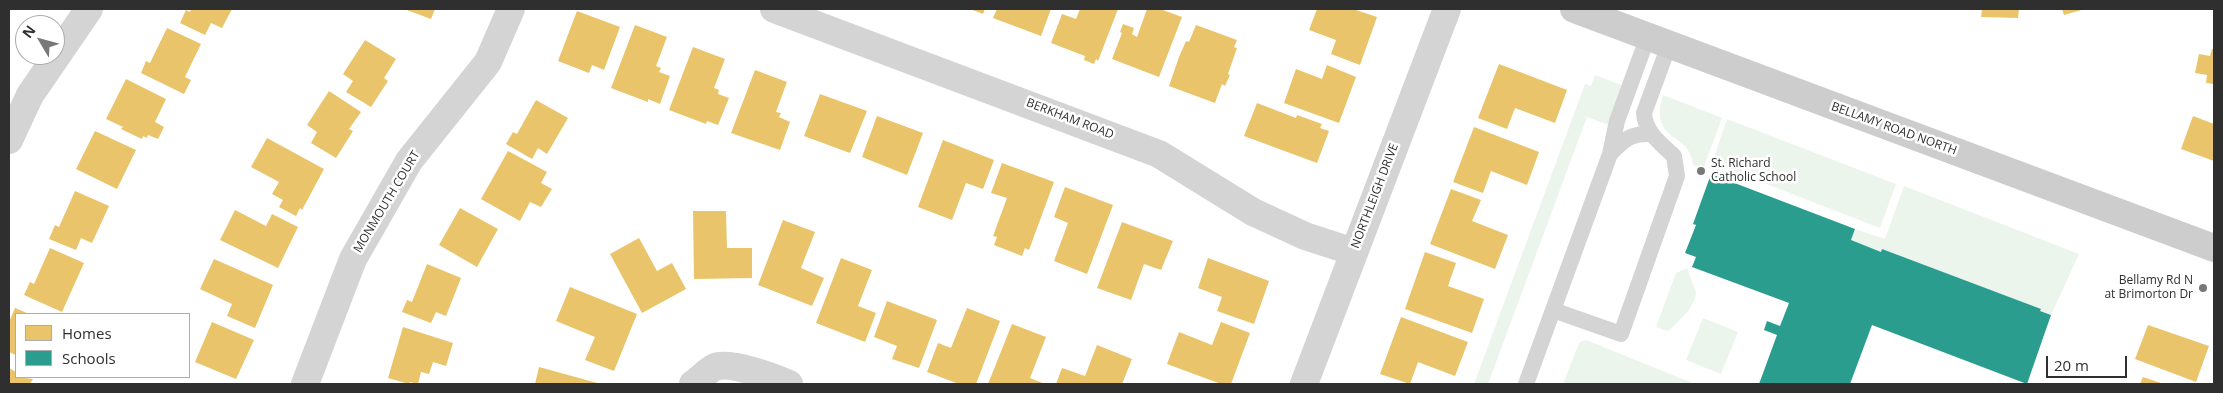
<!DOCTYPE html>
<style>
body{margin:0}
#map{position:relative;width:2223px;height:393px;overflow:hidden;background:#fff;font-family:"Open Sans",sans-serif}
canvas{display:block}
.frame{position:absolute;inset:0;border:10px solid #2f2f2f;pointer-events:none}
.legend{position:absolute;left:15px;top:313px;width:175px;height:65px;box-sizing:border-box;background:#fff;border:1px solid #acacac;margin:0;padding:6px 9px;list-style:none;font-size:15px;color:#2f2f2f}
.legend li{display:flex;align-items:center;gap:10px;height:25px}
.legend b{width:25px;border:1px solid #acacac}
.north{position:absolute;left:15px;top:15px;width:50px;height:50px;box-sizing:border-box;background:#fff;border:1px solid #acacac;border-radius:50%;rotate:307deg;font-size:14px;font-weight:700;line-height:20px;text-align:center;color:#2f2f2f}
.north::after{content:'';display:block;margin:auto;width:18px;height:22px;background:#787878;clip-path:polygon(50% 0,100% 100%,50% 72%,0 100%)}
.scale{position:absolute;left:2046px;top:356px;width:81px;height:22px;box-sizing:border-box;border:2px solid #2f2f2f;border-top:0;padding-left:6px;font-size:15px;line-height:18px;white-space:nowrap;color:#2f2f2f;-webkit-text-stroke:4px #fff;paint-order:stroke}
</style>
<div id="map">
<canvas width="2223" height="393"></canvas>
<div class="frame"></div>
<ul class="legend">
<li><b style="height:14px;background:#e9c46a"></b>Homes</li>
<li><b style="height:14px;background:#2a9d8f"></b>Schools</li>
</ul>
<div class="north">N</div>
<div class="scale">20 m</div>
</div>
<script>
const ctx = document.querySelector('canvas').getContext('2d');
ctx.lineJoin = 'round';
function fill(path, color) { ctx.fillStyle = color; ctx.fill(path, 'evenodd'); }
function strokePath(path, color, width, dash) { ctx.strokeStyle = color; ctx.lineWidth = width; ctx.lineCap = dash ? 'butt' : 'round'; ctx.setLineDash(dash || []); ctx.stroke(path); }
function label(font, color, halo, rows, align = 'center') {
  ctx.font = font + ' "Open Sans",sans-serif'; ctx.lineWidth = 5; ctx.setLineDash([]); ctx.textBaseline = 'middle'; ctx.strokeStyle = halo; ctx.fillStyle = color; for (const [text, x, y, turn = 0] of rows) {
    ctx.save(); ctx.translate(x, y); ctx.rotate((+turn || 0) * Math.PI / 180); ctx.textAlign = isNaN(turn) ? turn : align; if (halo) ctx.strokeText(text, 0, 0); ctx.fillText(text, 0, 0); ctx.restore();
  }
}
fill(new Path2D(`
 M1595,75L1624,86L1609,125L1587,117L1488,384H1474L1585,84L1591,86Z
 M1663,95L1722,118L1703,169L1693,165C1691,132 1648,143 1663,95Z
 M1727,119L1896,184L1880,228L1712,163Z
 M1904,186L2079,254L2051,315L2040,311V309L1882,249L1881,252L1851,240L1855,229L1885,239Z
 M1687,268L1696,293L1695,298L1689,310L1670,330L1667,331L1656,327L1676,273Z
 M1703,318L1738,332L1721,374L1686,360Z
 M1586,340L1695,384H1563L1577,348L1580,342Z`), '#ecf5ec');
fill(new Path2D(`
 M191,9H232L222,28L211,23L205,35L180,23L186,10L190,12Z
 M404,9H435L431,19Z
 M970,9H985L983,14Z
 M997,9H1051L1041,36L993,18Z
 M1080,9H1118L1098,61L1096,59L1094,64L1084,60L1085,56L1051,43L1062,14L1076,19Z
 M1147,9H1160L1182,17L1159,77L1112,59L1122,33L1120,32L1123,24L1134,28L1132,34L1137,37Z
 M1317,9H1353L1377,17L1360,65L1331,54L1336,40L1309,30Z
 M1982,9H2019L2018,18L1981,17Z
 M2062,9H2085L2064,15Z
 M577,11L620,27L604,70L592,65L589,73L558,61Z
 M635,25L667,37L656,66L661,68L659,72L670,76L660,104L648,99V102L611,88Z
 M1196,25L1237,40L1234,47L1237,48L1228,74L1230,75L1225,86L1222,84L1215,103L1169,86L1179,57L1186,41L1189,42Z
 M167,28L201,44L185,77L191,80L184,94L141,73L146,61L150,63Z
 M365,40L396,59L384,78L388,81L371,107L346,92L353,81L343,74Z
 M693,47L725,59L714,88L719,90L718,94L729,98L718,125L707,121L706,124L669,110Z
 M2212,49H2214V84L2206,83L2207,75L2195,73L2199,54L2210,56Z
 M1499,64L1567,90L1555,123L1515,108L1507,129L1478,118Z
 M1327,65L1356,77L1339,123L1284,103L1296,69L1322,79Z
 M755,70L787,82L776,112L781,113L779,117L790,122L780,150L731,133Z
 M126,79L166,99L155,122L164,127L158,139L148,135L147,138L143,136L142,139L121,129L123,127L106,119Z
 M329,91L361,112L349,129L353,131L336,158L311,143L317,132L307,125Z
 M820,94L867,111L850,153L804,136Z
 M536,100L568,118L547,154L538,148L532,159L506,144L513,132L517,134Z
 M1257,103L1296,118L1297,115L1322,124L1320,128L1329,131L1317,163L1244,136Z
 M877,116L923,133L907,175L862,157Z
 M2193,116L2214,124V161L2181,149Z
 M1474,127L1539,152L1527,185L1491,171L1483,193L1453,182Z
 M95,131L136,150L117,189L76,169Z
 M267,138L324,169L302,210L300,208L296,216L279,207L283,200L272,194L279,182L251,167Z
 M943,140L994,160L983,189L966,183L952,220L918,207Z
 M508,151L547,172L541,183L552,189L541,207L530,202L520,221L481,199Z
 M1002,163L1054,182L1029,250L1025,248L1022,256L994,245L997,237L993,236L1007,198L991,193Z
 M1065,187L1113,205L1087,274L1054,261L1068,223L1054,217Z
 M1451,189L1481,200L1472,221L1508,235L1495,269L1430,244Z
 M75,191L109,206L92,243L81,238L76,250L49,239L55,225L59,227Z
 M460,208L498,229L477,267L439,245Z
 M235,210L266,226L272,214L298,227L278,268L220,240Z
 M693,211H726L727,248H752V278L694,279Z
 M783,220L815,232L801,268L824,278L812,306L758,285Z
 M1122,222L1173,241L1161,270L1144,264L1131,300L1097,288Z
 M639,238L657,271L672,263L686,289L642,313L610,254Z
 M50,248L84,263L62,312L24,295L30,282L34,284Z
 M1425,252L1456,263L1448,286L1484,299L1472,333L1405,309Z
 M841,258L872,270L858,306L876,313L865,342L816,323Z
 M1208,258L1269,281L1254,324L1217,311L1222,297L1198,288Z
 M214,259L273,285L255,328L227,316L232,304L200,289Z
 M427,264L461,278L446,316L436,312L431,323L402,312L407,300L412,302Z
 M570,287L637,314L614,371L585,360L595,337L556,321Z
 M887,301L937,320L919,368L892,359L897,346L874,337Z
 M15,308L29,314H16V355L9,352V322Z
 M967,308L1000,321L976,384H959L927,372L938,343L951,348Z
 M1401,317L1468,342L1455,376L1418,362L1410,384L1380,374Z
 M212,322L254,340L236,379L195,362Z
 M1221,322L1250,333L1231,384H1221L1167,364L1179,332L1212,345Z
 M1012,324L1046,337L1030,378L1045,384H988Z
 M2148,325L2209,346L2196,382L2135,359Z
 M403,327L453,343L446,366L433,362L429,374L421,372L418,384L410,382L409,384L388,378Z
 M1097,345L1132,359L1122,384H1056L1062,368L1085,376Z
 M539,367L601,384H535Z
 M9,368L16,372V377L33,379L30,384H9Z
 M2143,377L2164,384H2140Z`), '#e9c46a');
fill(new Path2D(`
 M1711,174L1855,229L1851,240L1881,252L1882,249L2041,309L2040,311L2051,315L2027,384L1872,325L1850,384H1759L1777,335L1764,330L1767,321L1780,326L1789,303L1692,267L1696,257L1685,253L1696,225L1693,224Z`), '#2a9d8f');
strokePath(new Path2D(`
 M1648,36L1617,121L1610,154L1553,310L1621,334L1677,176L1674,156C1660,143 1645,132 1644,113L1669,45
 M1610,154C1624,140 1630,133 1651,134
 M1526,384L1553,310`), '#d4d4d4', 16);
strokePath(new Path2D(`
 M774,9L1159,154L1253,212L1305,236L1354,252
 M9,140L30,95L89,9
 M305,384L353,259L409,161L488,62L511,9
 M693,384C700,379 708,370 715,367C730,361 774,377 789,384
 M1304,384L1447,9`), '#d4d4d4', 28);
strokePath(new Path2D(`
 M1574,9L2214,248`), '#cdcdcd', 28);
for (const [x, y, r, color] of [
 [1701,171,5,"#787878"],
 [2203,288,5,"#787878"]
]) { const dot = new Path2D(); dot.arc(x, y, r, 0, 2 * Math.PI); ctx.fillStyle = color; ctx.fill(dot); strokePath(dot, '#fff', 2); }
label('12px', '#2f2f2f', '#fff', [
 ["BERKHAM ROAD",1070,119,21],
 ["BELLAMY ROAD NORTH",1894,129,20],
 ["NORTHLEIGH DRIVE",1375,196,-69],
 ["MONMOUTH COURT",387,202,-59]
]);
label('12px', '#2f2f2f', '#fff', [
 ["St. Richard",1711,164],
 ["Catholic School",1711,178],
 ["Bellamy Rd N",2193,281,"right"],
 ["at Brimorton Dr",2193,295,"right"]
], 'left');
</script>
